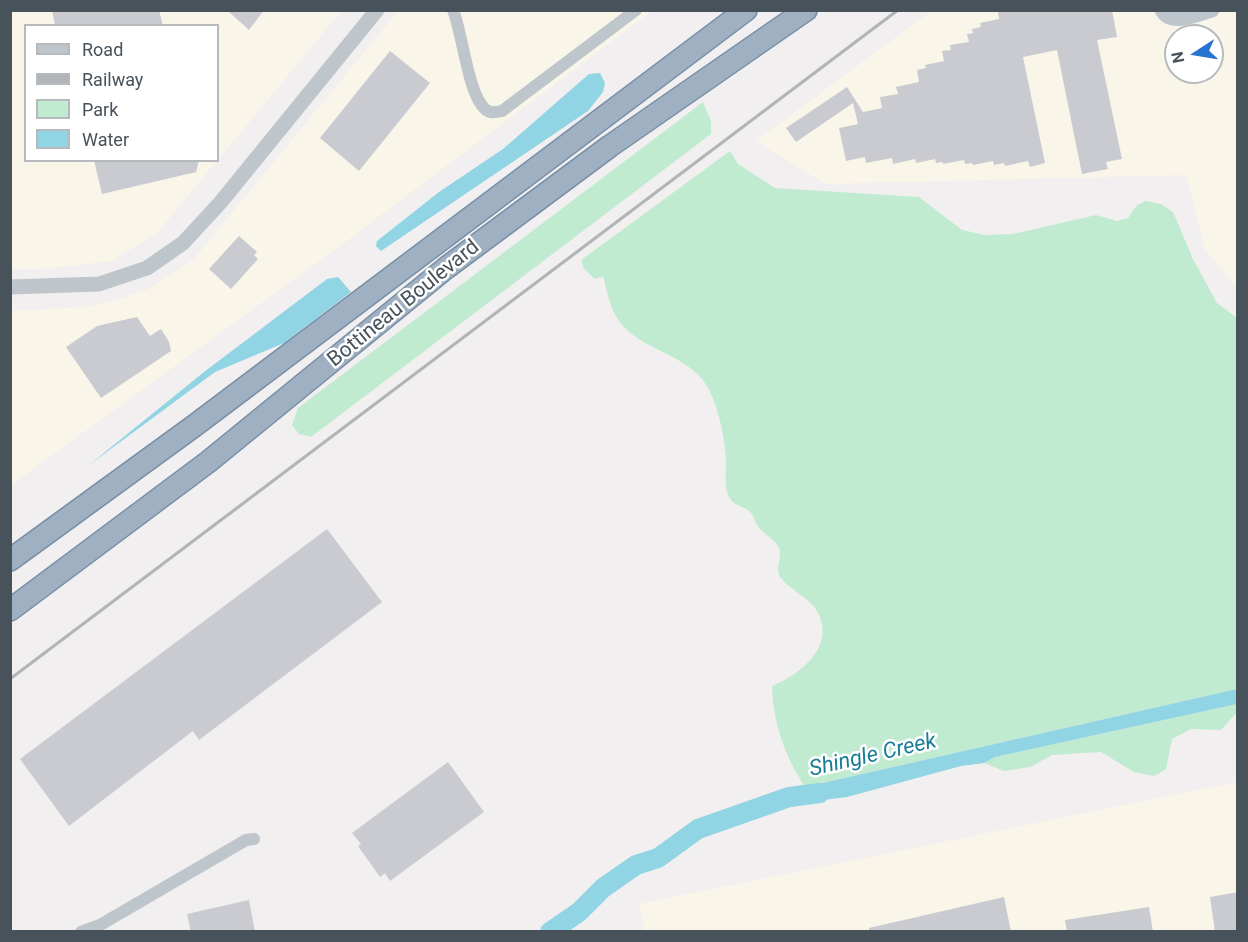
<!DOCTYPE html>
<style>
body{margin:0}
#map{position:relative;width:1248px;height:942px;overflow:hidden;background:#f1efef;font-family:Roboto,sans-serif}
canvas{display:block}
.frame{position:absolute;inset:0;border:12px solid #48525a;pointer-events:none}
.legend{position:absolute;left:24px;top:24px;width:195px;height:138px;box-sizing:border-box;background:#fff;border:2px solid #b6babd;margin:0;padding:8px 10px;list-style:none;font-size:18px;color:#48525a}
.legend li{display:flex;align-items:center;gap:12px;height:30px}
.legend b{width:30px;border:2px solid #b6babd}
.north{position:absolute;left:1164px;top:24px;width:60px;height:60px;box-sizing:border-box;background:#fff;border:2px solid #b6babd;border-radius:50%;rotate:258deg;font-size:16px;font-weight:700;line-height:24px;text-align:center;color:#48525a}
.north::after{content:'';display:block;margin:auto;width:21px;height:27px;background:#2874d1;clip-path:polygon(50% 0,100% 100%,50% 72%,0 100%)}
</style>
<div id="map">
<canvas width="1248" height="942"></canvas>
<div class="frame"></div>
<ul class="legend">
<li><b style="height:8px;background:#bec6cc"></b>Road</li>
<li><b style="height:8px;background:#b1b4b8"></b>Railway</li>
<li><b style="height:16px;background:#c1ebd0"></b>Park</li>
<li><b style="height:16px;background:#91d4e4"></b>Water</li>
</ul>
<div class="north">N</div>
</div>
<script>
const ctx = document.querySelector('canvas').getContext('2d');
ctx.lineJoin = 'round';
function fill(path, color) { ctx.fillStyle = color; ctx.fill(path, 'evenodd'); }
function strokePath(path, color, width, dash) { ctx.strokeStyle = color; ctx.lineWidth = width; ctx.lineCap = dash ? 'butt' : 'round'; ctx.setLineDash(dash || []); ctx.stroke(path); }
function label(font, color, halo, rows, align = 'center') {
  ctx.font = font + ' Roboto,sans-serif'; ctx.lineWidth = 5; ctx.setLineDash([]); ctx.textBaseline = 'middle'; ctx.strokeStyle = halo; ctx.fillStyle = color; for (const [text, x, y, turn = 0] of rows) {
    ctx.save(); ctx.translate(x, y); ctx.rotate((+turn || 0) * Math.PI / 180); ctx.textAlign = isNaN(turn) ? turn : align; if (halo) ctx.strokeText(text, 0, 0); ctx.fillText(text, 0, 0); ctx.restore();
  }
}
fill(new Path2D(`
 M11,11H341L218,160V26H26V160L217,161L156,234L111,261L44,269H11Z
 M398,11H652L344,243L11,485L10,311L86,307L116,300L149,289L194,259Z
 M931,11H1237V288L1205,249L1186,175L825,184L756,141ZM1176,36H1212V72H1176Z
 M1237,782V931L645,932L639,904Z`), '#faf5e9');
fill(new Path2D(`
 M703,102L711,121V134L311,437L299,434L292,425L298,408Z
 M730,151L738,164L775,188L919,197L962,230L985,235L1013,234L1096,215L1117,221L1128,218L1137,205L1146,201L1161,204L1173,212L1193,259L1217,303L1237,318V689L805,787C785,756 773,724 772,686C802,674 839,643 815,608C806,596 790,590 781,578C774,569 783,558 779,548C774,538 766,536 760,529C756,525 755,518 751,513C746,507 737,506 732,501C722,490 727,470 726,457C724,434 717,397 702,379C681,354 644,349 623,326C611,313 607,292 603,276L595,279L584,269L581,260Z
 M1237,704V712L1221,730L1191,729L1172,739L1166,769L1154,776L1134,772L1101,752L1052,755L1030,767L1004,771L984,763L995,757Z`), '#c1ebd0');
fill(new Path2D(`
 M600,73L605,83L603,92L588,111L381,251L376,246L377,241L439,192L503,149L589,74Z
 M338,277L351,292L284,343L215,372L89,465L204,372L327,279Z
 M1237,689V704L995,757L984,763L961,766L847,797L806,802L789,794L805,787Z`), '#91d4e4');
strokePath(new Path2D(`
 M550,932L579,912L603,888L636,865L658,858L698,829L789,797L820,793`), '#91d4e4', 20);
fill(new Path2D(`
 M52,10H159L163,26H55Z
 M227,10H264L249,30Z
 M998,10H1112L1117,37L1097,40L1122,159L1106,162L1108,169L1082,174L1057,50L1023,57L1045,163L1030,167L1028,161L1005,166L1004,163L994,165L993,161L973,165L972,163L965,164L964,160L943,164V162L936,163L935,159L916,163L915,159L893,164L892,158L866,163L865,157L846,161L839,128L858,124L853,103L796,142L786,128L847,87L863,112L882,108L880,97L898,94L896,87L919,82L917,70L926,68L925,65L944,61L942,51L951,50L950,45L969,42L967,34L973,33L972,29L981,27L980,23L999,19Z
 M390,51L430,83L359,171L320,138Z
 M94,160H199L196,172L102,194Z
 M239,236L257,252L254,255L258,259L231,289L209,269Z
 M137,317L150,336L161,329L169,342L171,351L101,398L66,347L97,326Z
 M327,529L382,602L199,740L193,731L69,826L20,759Z
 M448,762L484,812L390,881L385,873L380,877L358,846L361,844L352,833Z
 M1238,892V932H1215L1210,897Z
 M1004,897L1011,932H869V928Z
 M249,900L255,932H191L187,914Z
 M1149,907L1153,932H1067L1065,920Z`), '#c9cbd1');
const trunk = new Path2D(`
 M10,560L194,426L746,10
 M10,610L208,462L446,268L610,146L806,10`);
strokePath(trunk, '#768da5', 24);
strokePath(new Path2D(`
 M453,10C463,35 468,94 485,109C490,114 496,112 502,111L636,10
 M81,932L100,925L246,840L254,839`), '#bec6cc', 12);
strokePath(new Path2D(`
 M1162,10C1171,27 1197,14 1212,10
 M10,287L99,284L147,268L183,243L220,203L377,10`), '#bec6cc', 15);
strokePath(trunk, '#9eb0c2', 21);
strokePath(new Path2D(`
 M10,679L898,10`), '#b1b4b8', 3);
label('21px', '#48525a', '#fff', [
 ["Bottineau Boulevard",404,304,-39]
]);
label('italic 22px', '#187d96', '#fff', [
 ["Shingle Creek",873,756,-13]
]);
</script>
